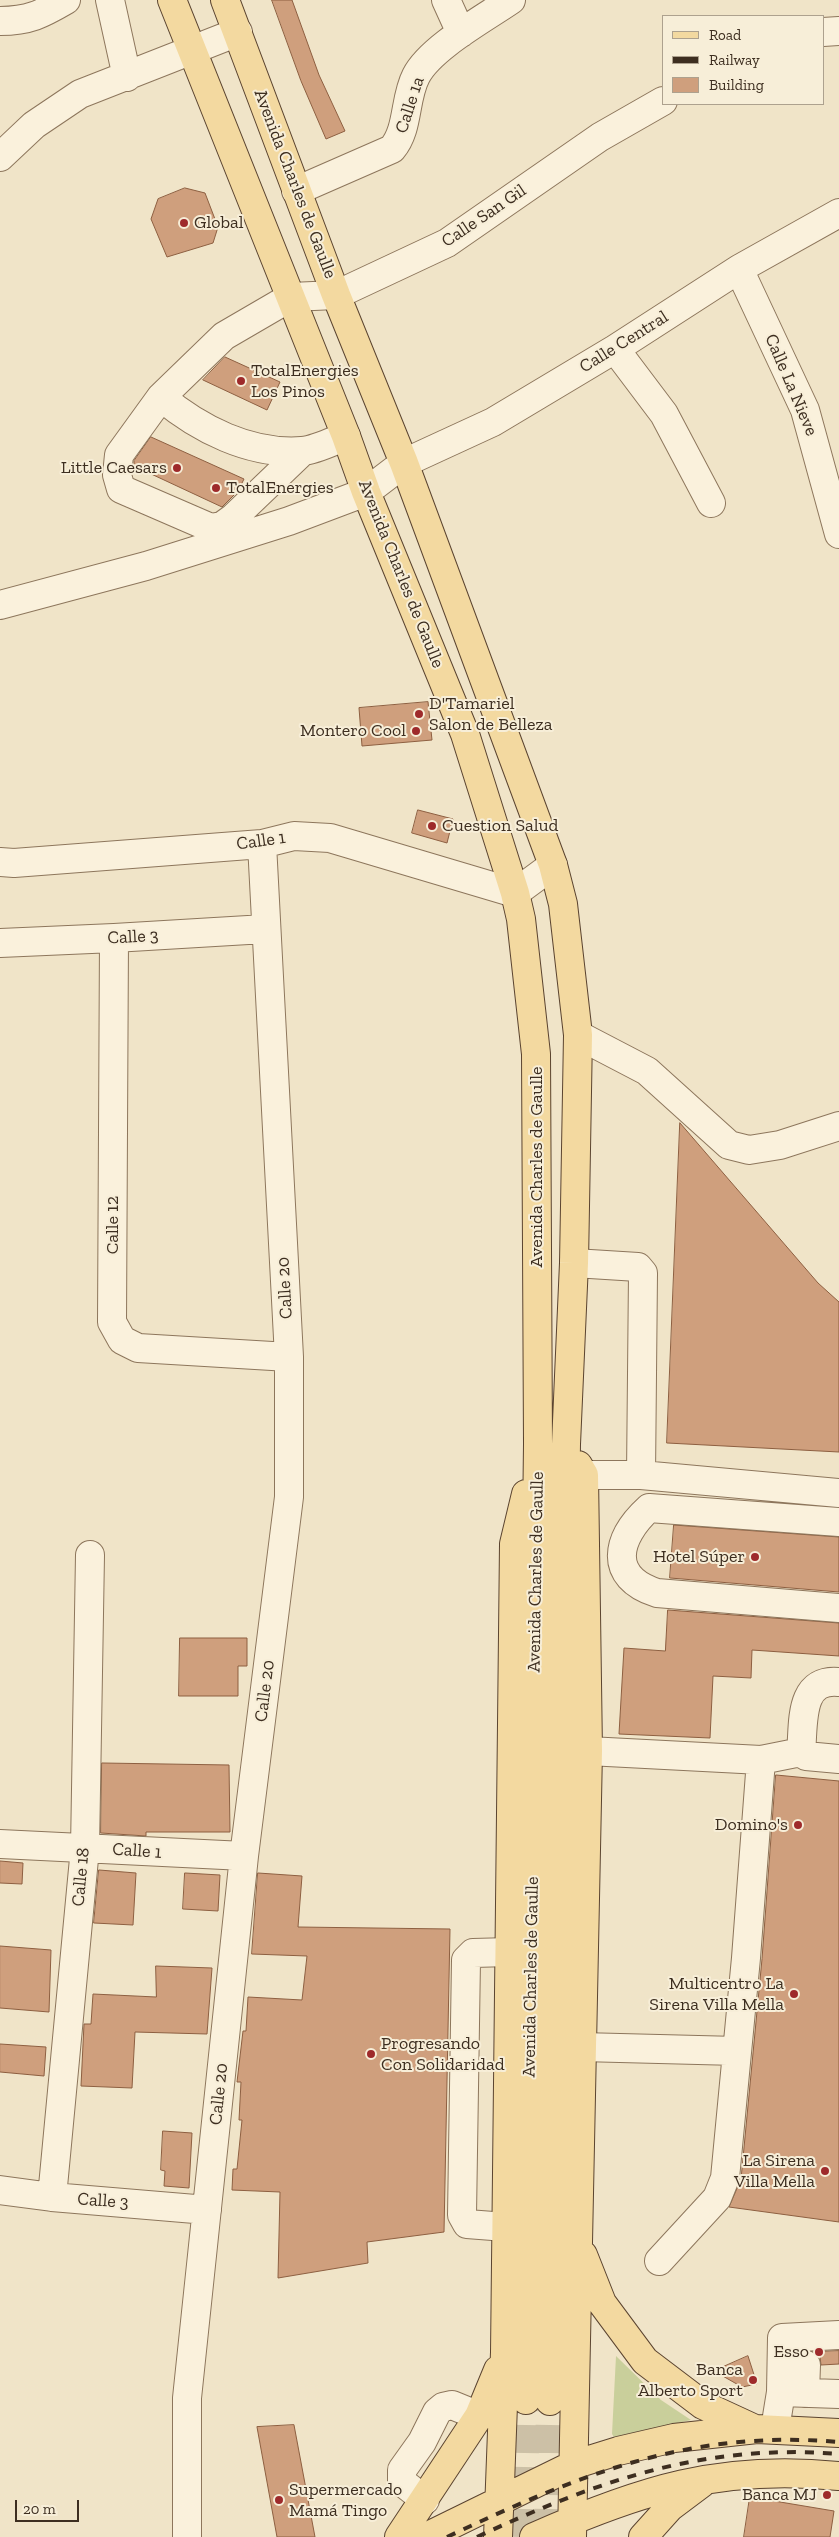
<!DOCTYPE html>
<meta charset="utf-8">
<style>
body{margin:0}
#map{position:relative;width:839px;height:2537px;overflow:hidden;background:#f0e4c8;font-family:"Zilla Slab",serif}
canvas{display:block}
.legend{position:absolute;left:662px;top:15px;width:162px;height:90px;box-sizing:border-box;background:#f7eed8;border:1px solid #ada18e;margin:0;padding:6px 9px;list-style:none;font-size:15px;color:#3d2e20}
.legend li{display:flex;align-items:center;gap:10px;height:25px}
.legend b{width:25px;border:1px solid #ada18e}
.scale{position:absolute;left:15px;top:2500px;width:64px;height:22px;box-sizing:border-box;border:2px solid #3d2e20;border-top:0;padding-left:6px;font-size:15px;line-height:18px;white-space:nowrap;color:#3d2e20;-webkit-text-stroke:4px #f7eed8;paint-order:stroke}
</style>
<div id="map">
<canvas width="839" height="2537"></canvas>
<ul class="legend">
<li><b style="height:6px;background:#f3d9a0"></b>Road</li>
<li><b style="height:6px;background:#3d2e20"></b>Railway</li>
<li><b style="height:14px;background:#cf9f7d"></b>Building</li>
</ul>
<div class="scale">20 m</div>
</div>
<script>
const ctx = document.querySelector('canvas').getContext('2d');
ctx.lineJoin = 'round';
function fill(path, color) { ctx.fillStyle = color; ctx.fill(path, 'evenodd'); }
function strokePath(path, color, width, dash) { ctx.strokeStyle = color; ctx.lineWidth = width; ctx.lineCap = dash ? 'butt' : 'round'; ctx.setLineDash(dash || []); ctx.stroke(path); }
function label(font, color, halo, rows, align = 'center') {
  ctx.font = font + ' "Zilla Slab",serif'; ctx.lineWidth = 4; ctx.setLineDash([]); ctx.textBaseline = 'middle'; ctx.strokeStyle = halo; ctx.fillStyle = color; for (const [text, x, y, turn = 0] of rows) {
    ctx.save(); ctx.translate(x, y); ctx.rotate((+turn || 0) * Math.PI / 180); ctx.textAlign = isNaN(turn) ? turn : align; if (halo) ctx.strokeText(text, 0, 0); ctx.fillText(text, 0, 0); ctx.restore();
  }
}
fill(new Path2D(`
 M616,2356L661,2400L691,2420L614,2437L612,2434Z`), '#c9cf9b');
const building = new Path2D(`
 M272,0H292L319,75L345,131L326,139L301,81Z
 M185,188L205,193L218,227L213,243L167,257L151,219L158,199Z
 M225,357L280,382L267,410L203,380Z
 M151,437L244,479L238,491L222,507L134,466V461Z
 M428,702L432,740L362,746L359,708Z
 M418,810L453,819L447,843L412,833Z
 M680,1123L818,1283L839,1302V1452L667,1443Z
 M674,1525L839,1537V1592L670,1578Z
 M668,1610L839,1623V1656L752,1650L751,1678L713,1676L710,1738L619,1734L624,1648L665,1651Z
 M180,1638H247V1666H238V1696H179Z
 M102,1763L229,1765L230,1832H146V1836L101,1833Z
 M776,1775L839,1781V2222L729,2207L741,2179L762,1959Z
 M0,1861L23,1863L22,1884L0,1883Z
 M99,1870L136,1873L133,1925L94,1923Z
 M185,1873L220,1875L218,1911L183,1909Z
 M258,1873L302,1876L298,1927L450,1929L444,2232L367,2242L368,2263L278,2278L280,2192L232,2190L233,2169H237L242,2120H239L241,2082H237L243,2031H246L248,1997L302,2000L307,1956L252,1954Z
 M0,1946L51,1950L49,2012L0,2008Z
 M156,1966L212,1968L207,2034L135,2032L132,2088L81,2086L84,2024H91L93,1994L156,1997Z
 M0,2044L46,2047L44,2076L0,2072Z
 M163,2131L192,2133L189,2188L164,2186L165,2171L161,2170Z
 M839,2351V2364L821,2365L820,2357L814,2352Z
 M748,2356L757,2384L742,2387L714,2371Z
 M294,2425L315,2537H277L257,2427Z
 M750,2497L834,2511L830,2537H744Z`);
fill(building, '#cf9f7d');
strokePath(building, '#8d5f41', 1);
strokePath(new Path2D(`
 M523,2537L526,2400
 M548,2537L550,2401`), '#ccc0a6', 28, [28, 14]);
const minor = new Path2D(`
 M110,0L127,77
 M446,0L461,33
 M0,21C29,21 42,14 66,0
 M823,32L839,31
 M0,157L34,125L80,94L238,32
 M296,191L392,149C409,129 404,99 416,76C430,48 485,18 511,0
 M739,269L805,410L839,534
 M615,349L664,414L711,503
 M161,397L119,455L117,475L121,489L211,528L222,526L233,518L303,451
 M346,436C333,441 316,450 302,451C250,455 199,429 161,397L224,336L291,297L336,295L447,243L600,137L663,101
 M0,605L146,566L289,521L366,492L404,463L493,422L615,349L739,269L839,213
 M0,862L14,863L262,844L294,836L330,838L515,893L553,865
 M114,938L112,1322L122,1340L138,1348L289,1357
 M0,943L114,938L265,929
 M578,1035L647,1071L729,1145L749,1150L780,1145L839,1126
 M574,1263L638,1267L643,1273L641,1475
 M584,1475H641L839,1493
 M839,1522L649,1508C616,1538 607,1577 657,1593L839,1608
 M588,1751L761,1760L801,1752L806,1756L839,1759
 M801,1752C804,1724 798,1678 839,1682
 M0,1844L244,1856
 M581,2047L737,2051
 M0,2190L52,2197L207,2210
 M52,2197L85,1848L90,1555
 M506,2227L467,2224L462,2215L466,1960L473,1953L510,1952
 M659,2261L717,2198L725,2178L746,1958L761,1760
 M781,2392L782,2338L839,2335
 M805,2393L806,2365
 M775,2429L781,2392L839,2394
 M425,2500L402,2482V2470L422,2442L437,2412L443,2407L452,2405L479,2416
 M187,2537V2398L244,1856L289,1497V1357L262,844`);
const major = new Path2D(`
 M172,0L346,436L366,492L465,734L515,893L521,919L536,1054L538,1444L526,2400
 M225,0L336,295L404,463L553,865L563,904L578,1035L574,1263L566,1444L550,2401
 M583,2255L602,2303L645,2361L703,2405L755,2429
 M399,2537L479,2416L498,2370
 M426,2537L573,2465L618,2451L674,2438L757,2429L839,2433
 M498,2537L505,2352L514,1544L526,1494
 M534,2537C640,2490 721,2464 839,2476
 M572,2537L588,1751L584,1475L578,1465
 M643,2537L670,2507L702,2483`);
strokePath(minor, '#8d765c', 30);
strokePath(major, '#5b4430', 30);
strokePath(minor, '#faf1dc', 28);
strokePath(major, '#f3d9a0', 28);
strokePath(new Path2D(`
 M447,2537C579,2475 689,2429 839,2442
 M477,2537C597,2481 704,2443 839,2454`), '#3d2e20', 4, [9, 9]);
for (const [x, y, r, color] of [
 [184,223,5,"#9e2a2b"],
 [241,381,5,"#9e2a2b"],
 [177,468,5,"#9e2a2b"],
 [216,488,5,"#9e2a2b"],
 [419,714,5,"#9e2a2b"],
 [416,731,5,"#9e2a2b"],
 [432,826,5,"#9e2a2b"],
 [755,1557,5,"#9e2a2b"],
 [798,1825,5,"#9e2a2b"],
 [794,1994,5,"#9e2a2b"],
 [371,2054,5,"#9e2a2b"],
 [825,2171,5,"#9e2a2b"],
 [819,2352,5,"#9e2a2b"],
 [753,2380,5,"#9e2a2b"],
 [827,2495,5,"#9e2a2b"],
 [279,2500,5,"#9e2a2b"]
]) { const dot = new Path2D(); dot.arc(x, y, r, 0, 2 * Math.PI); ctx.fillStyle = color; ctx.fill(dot); strokePath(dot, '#f7eed8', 2); }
label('18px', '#3d2e20', '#f7eed8', [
 ["Calle 1a",410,105,-72],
 ["Avenida Charles de Gaulle",295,184,69],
 ["Calle San Gil",484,216,-34],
 ["Calle Central",624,342,-32],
 ["Calle La Nieve",791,385,67],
 ["Avenida Charles de Gaulle",401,574,68],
 ["Calle 1",261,841,-8],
 ["Calle 3",133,937,-3],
 ["Avenida Charles de Gaulle",537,1167,-90],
 ["Calle 12",113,1225,-90],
 ["Calle 20",285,1288,-93],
 ["Avenida Charles de Gaulle",536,1572,-89],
 ["Calle 20",265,1691,-83],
 ["Calle 1",137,1851,4],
 ["Calle 18",81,1877,-85],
 ["Avenida Charles de Gaulle",531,1977,-89],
 ["Calle 20",219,2094,-84],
 ["Calle 3",103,2201,4]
]);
label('18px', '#3d2e20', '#f7eed8', [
 ["Global",194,223,"left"],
 ["TotalEnergies",251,371,"left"],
 ["Los Pinos",251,392,"left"],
 ["Little Caesars",167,468],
 ["TotalEnergies",226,488,"left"],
 ["D'Tamariel",429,704,"left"],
 ["Salon de Belleza",429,725,"left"],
 ["Montero Cool",406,731],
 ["Cuestion Salud",442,826,"left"],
 ["Hotel Súper",745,1557],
 ["Domino's",788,1825],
 ["Multicentro La",784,1984],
 ["Sirena Villa Mella",784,2005],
 ["Progresando",381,2044,"left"],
 ["Con Solidaridad",381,2065,"left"],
 ["La Sirena",815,2161],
 ["Villa Mella",815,2182],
 ["Esso",809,2352],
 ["Banca",743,2370],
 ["Alberto Sport",743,2391],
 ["Supermercado",289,2490,"left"],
 ["Mamá Tingo",289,2511,"left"],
 ["Banca MJ",817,2495]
], 'right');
</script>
